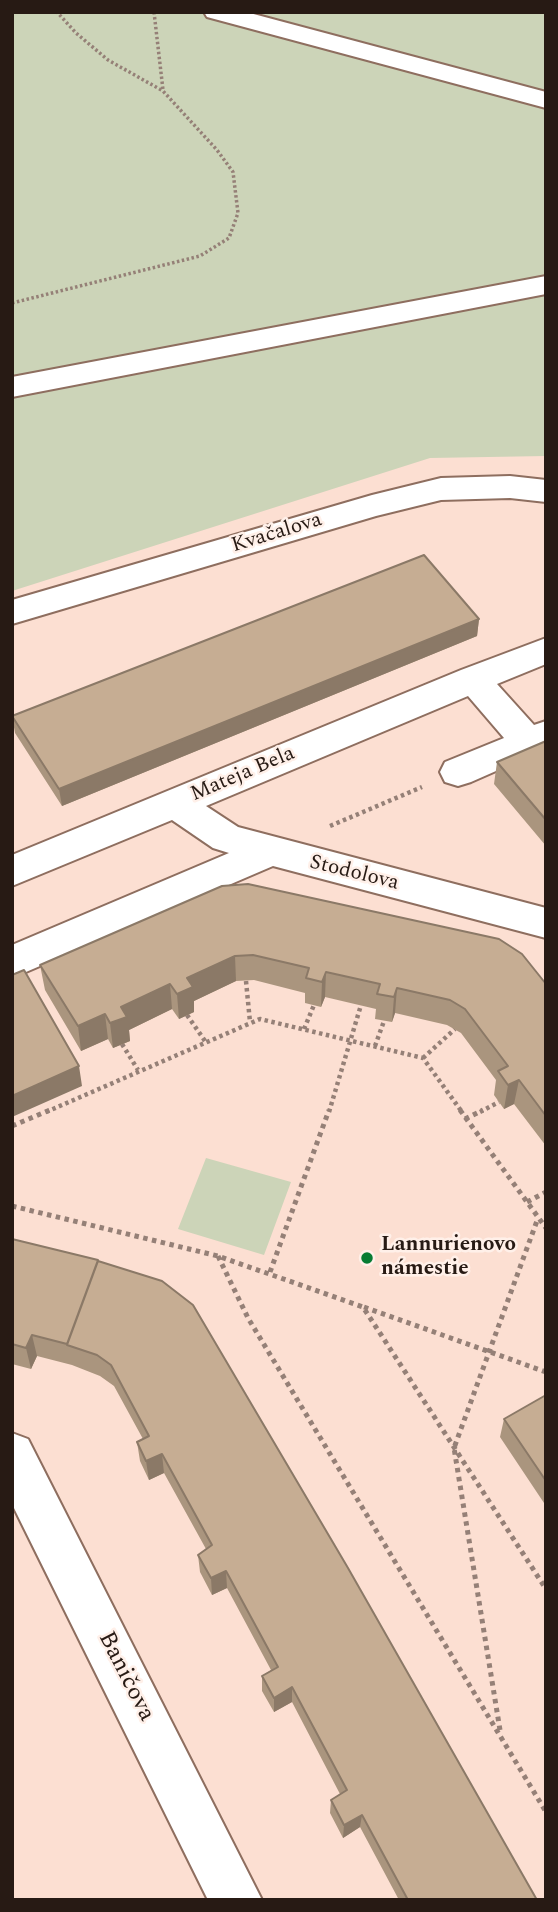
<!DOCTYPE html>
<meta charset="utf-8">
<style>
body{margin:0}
#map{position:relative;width:558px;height:1912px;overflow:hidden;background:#fcdfd2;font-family:Spectral,serif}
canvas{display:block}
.frame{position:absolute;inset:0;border:14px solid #271a14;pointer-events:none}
</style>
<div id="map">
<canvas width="558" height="1912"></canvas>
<div class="frame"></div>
</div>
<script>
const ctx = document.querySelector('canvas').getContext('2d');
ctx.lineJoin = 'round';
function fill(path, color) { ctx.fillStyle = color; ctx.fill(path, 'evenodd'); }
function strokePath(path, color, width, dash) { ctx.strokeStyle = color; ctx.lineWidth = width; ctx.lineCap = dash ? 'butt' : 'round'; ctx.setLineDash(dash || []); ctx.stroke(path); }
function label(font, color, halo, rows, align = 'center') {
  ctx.font = font + ' Spectral,serif'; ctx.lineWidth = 5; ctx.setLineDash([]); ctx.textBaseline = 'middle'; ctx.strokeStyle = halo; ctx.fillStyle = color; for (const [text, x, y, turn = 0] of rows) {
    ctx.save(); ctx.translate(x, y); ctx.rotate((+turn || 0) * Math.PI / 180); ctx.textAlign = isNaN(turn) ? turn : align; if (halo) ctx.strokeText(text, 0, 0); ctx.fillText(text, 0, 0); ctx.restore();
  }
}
fill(new Path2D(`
 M12,12H546V456L430,458L12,591Z
 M206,1158L291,1182L264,1255L178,1229Z`), '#ccd4b8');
const minor = new Path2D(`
 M204,12H246L546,92V108L207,17Z
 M546,276V294L12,397V377Z
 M510,476L546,480V502L510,498L441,500L376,516L12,624V600L372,495L441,478Z
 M546,638V664L497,684L534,725L546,721V749L471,782L458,786L445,782L440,772L445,762L504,738L468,696L206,806L238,827L546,908V938L273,866L12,978V945L229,853L213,848L172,820L12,886V855L461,670Z
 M12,1433L28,1439L262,1900H208L12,1504Z`);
strokePath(minor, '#8e6e5f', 4);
strokePath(new Path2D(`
 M154,12L163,90
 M12,303L200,256L229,238L238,213L233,172L217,150L163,91L108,60L76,33L57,12`), '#958077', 3.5, [2.5, 2.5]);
strokePath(new Path2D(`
 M330,826L422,787
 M246,981L250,1022
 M187,1015L205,1041
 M304,1029L314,1005
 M122,1044L138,1070
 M375,1046L384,1021
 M423,1058L455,1029
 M46,1112L260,1019L423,1058L462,1112
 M329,1112L361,1005
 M480,1112L499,1102`), '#958077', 4.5, [3.5, 3.5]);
strokePath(new Path2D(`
 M460,1110L546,1228
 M465,1119L483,1110
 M12,1126L50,1110
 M527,1202L546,1192
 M12,1206L218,1256L363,1307L546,1589
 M218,1256L248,1318L546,1812
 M270,1272L329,1110
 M364,1307L546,1372
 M500,1730L454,1448L538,1218`), '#958077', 5, [4.5, 4.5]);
fill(minor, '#fff');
fill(new Path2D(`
 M479,619L477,636L62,806L15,733L12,716Z
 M546,741V846L494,784L497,762Z
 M222,886L546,984V1146L514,1104L504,1109L494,1095L496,1080L461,1033L447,1025L395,1013L392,1022L375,1019L376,1009L325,997L321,1007L305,1003V993L254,980L236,981L194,1001V1012L179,1019L172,1009L129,1030L130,1041L113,1048L108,1039L81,1051L45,990L40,965Z
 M12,1239L537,1900H399L360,1827L343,1838L330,1813L331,1800L340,1794L292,1702L274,1712L262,1691V1676L271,1670L227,1588L212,1595L200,1572L198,1555L206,1549L164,1473L149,1480L140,1461L137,1442L143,1439L114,1386L100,1376L72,1365L37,1356L31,1369L12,1364Z
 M546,1395V1506L500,1437L504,1419Z`), '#aa957e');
fill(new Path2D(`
 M479,619L477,636L62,806L59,789Z
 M235,956L236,981L194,1001V1012L179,1019L177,994L187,978Z
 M326,972L325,997L321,1007L322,982Z
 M170,984L172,1009L129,1030L130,1041L113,1048L110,1023L121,1007Z
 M397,988L395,1013L392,1022L394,997Z
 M105,1014L108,1039L81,1051L78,1026Z
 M79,1066L82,1086L12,1117V1096Z
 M519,1080L514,1104L504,1109L508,1085Z
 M32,1335L37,1356L31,1369L26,1348Z
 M162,1454L164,1473L149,1480L146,1461Z
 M226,1571L227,1588L212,1595L211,1578Z
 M292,1687V1702L274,1712V1698Z
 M362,1815L360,1827L343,1838L344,1825Z`), '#8b7967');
const building = new Path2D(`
 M424,555L479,619L59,789L12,716Z
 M546,741V820L497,762Z
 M248,884L499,939L522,954L546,984V1116L519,1080L508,1085L498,1071L508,1066L465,1009L450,1000L397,988L394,997L377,994L380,984L326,972L322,982L306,978L309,968L253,955L235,956L187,978L193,987L177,994L170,984L121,1007L127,1017L110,1023L105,1014L78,1026L40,965L222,886Z
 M24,970L79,1066L12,1096V975Z
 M12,1239L98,1260L67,1344L32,1335L26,1348L12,1344Z
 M98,1261L162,1281L193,1305L348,1568L537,1900H408L362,1815L344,1825L331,1800L347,1790L292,1687L274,1698L262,1676L278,1667L226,1571L211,1578L198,1555L212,1545L162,1454L146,1461L137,1442L149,1436L111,1365L97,1355L67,1345Z
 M546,1395V1481L504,1419Z`);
fill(building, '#c6ad93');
strokePath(building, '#8b7967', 2);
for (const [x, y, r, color] of [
 [367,1258,7,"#077c33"]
]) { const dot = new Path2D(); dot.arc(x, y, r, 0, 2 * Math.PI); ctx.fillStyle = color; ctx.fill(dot); strokePath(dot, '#fff0e9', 2.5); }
label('21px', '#271a14', '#fff0e9', [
 ["Kvačalova",277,534,-17],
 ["Mateja Bela",243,775,-23],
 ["Stodolova",354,874,14]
]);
label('bold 21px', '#271a14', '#fff0e9', [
 ["Lannurienovo",381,1246],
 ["námestie",381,1270]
], 'left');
label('24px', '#271a14', '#fff0e9', [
 ["Baničova",125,1677,63]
]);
</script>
